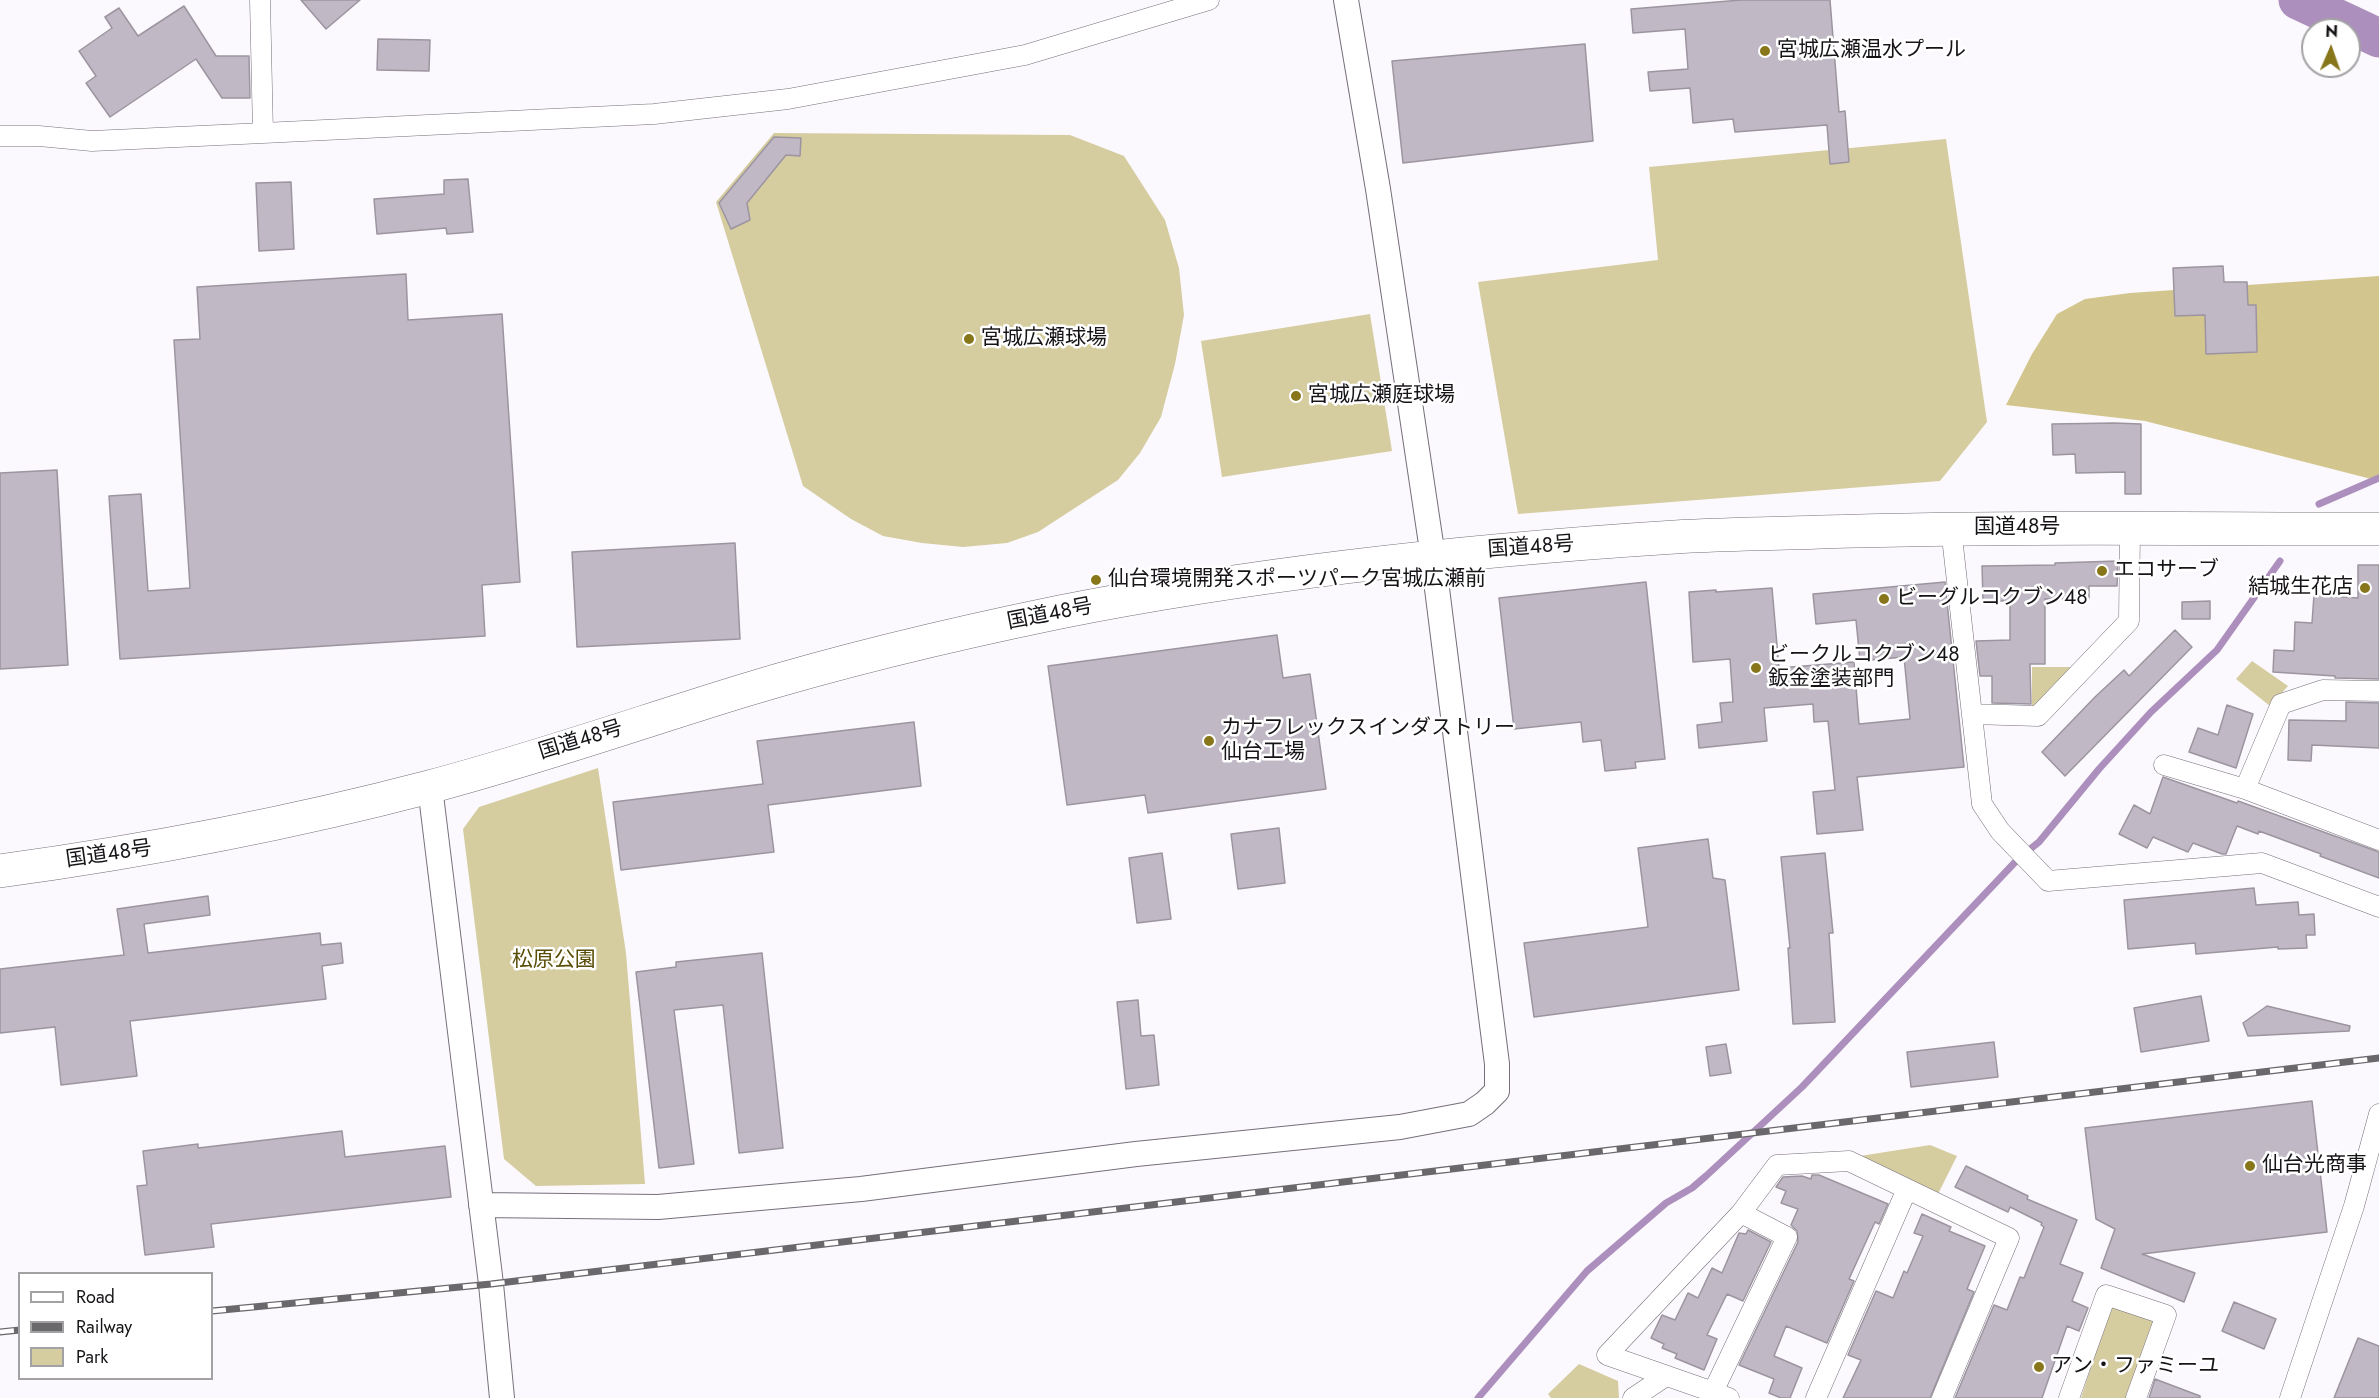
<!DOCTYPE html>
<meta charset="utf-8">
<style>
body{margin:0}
#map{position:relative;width:2379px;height:1398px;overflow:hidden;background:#fcf9fe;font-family:Jost,sans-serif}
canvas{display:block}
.legend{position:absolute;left:18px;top:1272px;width:195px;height:108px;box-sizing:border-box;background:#fff;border:2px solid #a2a1a3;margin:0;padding:8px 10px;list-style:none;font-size:18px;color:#171418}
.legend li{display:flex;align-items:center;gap:12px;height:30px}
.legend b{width:30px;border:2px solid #a2a1a3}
.north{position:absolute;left:2301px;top:18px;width:60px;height:60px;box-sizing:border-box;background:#fff;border:2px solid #a2a1a3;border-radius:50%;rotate:2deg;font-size:16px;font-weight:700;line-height:24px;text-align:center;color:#171418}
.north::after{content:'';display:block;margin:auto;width:21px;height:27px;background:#87761a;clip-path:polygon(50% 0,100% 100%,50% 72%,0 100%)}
</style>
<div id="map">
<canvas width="2379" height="1398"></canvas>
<ul class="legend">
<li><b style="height:8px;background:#fff"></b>Road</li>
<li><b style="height:8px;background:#6b686c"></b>Railway</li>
<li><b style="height:16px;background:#d5cca0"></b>Park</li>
</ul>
<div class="north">N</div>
</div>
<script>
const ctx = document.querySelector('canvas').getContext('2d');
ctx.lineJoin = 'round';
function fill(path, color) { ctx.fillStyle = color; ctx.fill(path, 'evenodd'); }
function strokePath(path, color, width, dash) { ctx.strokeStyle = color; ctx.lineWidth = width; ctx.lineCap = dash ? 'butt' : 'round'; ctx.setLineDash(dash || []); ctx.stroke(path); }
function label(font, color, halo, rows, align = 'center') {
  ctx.font = font + ' Jost,"Noto Sans JP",sans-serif'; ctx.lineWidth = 5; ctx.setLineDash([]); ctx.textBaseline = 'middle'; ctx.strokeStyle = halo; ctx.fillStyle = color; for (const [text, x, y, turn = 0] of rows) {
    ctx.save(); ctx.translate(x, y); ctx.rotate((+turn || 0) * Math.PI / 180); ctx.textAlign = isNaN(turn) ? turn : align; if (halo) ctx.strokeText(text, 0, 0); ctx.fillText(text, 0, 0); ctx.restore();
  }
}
fill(new Path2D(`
 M774,133L1070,135L1124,156L1165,220L1179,268L1184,315L1175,364L1161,417L1140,453L1118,480L1038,532L1007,543L963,547L922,543L883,536L851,519L803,486L716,202Z
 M1946,139L1987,422L1940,481L1518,514L1478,282L1658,260L1649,167Z
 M1370,314L1392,451L1222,477L1201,341Z
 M2252,661L2288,686L2270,706L2236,679Z
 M2032,667H2080L2032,709Z
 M598,768L626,953L645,1184L536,1186L504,1159L463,829L479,807Z
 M1930,1145L1957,1156L1937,1196L1860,1156Z
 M2112,1303L2155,1318L2128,1398H2081Z
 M1579,1364L1618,1381L1619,1398H1551L1548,1394Z`), '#d5cca0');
fill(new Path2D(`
 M2379,276V481L2145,421L2006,405L2032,354L2057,314L2085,299L2130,293Z`), '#d2c68e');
strokePath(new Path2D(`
 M2319,504L2379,478
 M1478,1398L1587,1271L1666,1203L1692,1188L1706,1176L1802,1087L2019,858L2039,842L2099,769L2151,712L2217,650L2280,561`), '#ac8fbd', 7);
strokePath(new Path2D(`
 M2298,0L2379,38`), '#ac8fbd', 39);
const building = new Path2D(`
 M301,0H360L326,29Z
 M1741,0H1830L1839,112L1845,111L1849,162L1830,164L1827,125L1735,132L1733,119L1693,123L1690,88L1650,91L1648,72L1688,69L1685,29L1633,33L1631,9Z
 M184,6L216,56H249L250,98H222L196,59L110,117L86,83L96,76L79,51L112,28L105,17L119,8L138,36Z
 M378,39L430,40L429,71L377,70Z
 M1585,44L1593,141L1403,163L1392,61Z
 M774,137L801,138L800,156L786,155L747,203L750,220L731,229L719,203Z
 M468,179L473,232L447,234L446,228L377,234L374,199L444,194V180Z
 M291,182L294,249L259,251L256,183Z
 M2223,266L2224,282H2247L2248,305H2256L2257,352L2206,354L2205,315L2175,316L2173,268Z
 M406,274L408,320L502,314L520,582L482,585L485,636L120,659L109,496L141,494L148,591L190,588L174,340L200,339L197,287Z
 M2114,423L2141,424V494H2125V472L2076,473L2075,454L2053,455L2052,424Z
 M57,470L68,665L0,669V473Z
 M735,543L740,639L577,647L572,552Z
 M2118,561L2117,586H2089V598L2045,599V664H2030L2031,704L1992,703V676H1980L1976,641L2010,640V601H1983L1982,566L2055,565V563Z
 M2358,565H2379V679L2335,678V676L2273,672L2274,650L2294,651L2295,622L2312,623L2314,595L2358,598Z
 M1646,582L1665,759L1635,762L1636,768L1605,771L1601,740L1583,742L1581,722L1514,729L1499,598Z
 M1945,582L1964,767L1857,777L1863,830L1817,834L1813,792L1835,790L1828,721L1814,722L1813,704L1764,708L1767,741L1699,748L1697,725L1722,722L1720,703L1733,702L1730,659L1693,662L1689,592L1716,590V592L1772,588L1779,668L1854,662L1859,724L1910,719L1904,657L1860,661L1856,620L1816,624L1813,594Z
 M2210,601V619H2182V602Z
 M2175,630L2192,647L2065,776L2042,752L2095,697L2124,670L2129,676Z
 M1277,635L1283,678L1310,674L1326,789L1148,813L1145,795L1067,805L1048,666Z
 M2346,702L2379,703V748L2312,745L2311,761L2288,760L2289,720L2346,721Z
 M2227,705L2253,714L2236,768L2189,752L2198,728L2218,735Z
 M914,722L921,786L768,805L774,852L621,870L613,802L763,784L757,741Z
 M2163,777L2237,803L2238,801L2379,852V878L2320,856L2321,854L2259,831L2258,834L2237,826L2226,854H2222L2193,843L2188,852L2153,837L2147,848L2119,834L2134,805L2150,814Z
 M1279,828L1285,883L1238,889L1231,834Z
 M1708,839L1713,878L1725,880L1739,990L1534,1017L1524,943L1648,927L1638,848Z
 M1162,853L1171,919L1137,923L1129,858Z
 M1825,853L1833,933H1829L1835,1022L1793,1024L1788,948H1790L1781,857Z
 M2254,888L2256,905L2298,902L2299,915L2314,914L2315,935H2306L2307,948L2278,949V947L2196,954L2195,943L2128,949L2124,900Z
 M208,896L210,915L144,924L148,953L320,933L321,945L341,943L343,963L322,966L326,999L130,1021L137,1076L61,1085L55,1027L0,1033V969L124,955L117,909Z
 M762,953L783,1148L739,1153L723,1005L674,1010L694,1164L659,1168L636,972L676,967V962Z
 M2201,996L2209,1041L2141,1052L2134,1008Z
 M1138,1000L1141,1036L1154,1035L1159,1085L1126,1089L1117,1002Z
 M2267,1006L2350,1026L2349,1031L2248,1036L2243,1023Z
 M1994,1042L1998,1077L1911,1087L1907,1052Z
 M1726,1044L1731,1073L1710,1076L1706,1047Z
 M2312,1101L2327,1232L2142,1254L2195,1273L2184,1302L2101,1268L2115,1229L2096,1219L2085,1128Z
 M342,1131L345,1157L445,1146L451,1197L211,1224L214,1247L145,1255L137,1186L147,1185L143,1151L198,1144V1148Z
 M1966,1166L2028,1196L2027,1199L2077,1220L2060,1264L2083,1273L2072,1301L2088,1308L2079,1331L2067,1326L2042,1398H1955L1994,1305L2007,1310L2020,1277L2024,1278L2044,1227L2041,1225L2042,1223L2010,1207L2008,1212L1955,1187Z
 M1812,1175H1819L1888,1204L1879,1224L1875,1222L1849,1279L1854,1281L1827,1343L1786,1326L1774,1356L1802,1368L1790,1398H1781L1769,1393L1774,1379L1739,1365L1798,1242L1797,1231L1791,1225L1798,1209L1781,1203L1786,1191L1776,1187L1783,1177L1802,1176L1811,1179Z
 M1922,1214L1951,1227L1949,1231L1985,1246L1967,1289L1974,1292L1930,1398H1843L1861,1360L1848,1355L1876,1291L1893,1298L1904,1271L1907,1273L1923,1236L1914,1233Z
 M1748,1230L1771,1242L1743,1301L1727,1294L1707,1335L1717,1339L1704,1370L1675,1358L1677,1354L1662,1348L1664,1344L1651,1338L1662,1315L1675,1320L1688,1293L1698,1298L1712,1268L1722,1273L1739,1233L1746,1234Z
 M2234,1302L2276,1319L2264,1349L2222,1331Z
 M2358,1338L2379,1346V1398H2334Z
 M2155,1379L2200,1396V1398H2149Z`);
fill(building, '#c0b9c5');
strokePath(building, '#9c95a0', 1.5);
const minor = new Path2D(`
 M260,0L263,133
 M0,136H39L92,141L263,133L654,114L788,99L1025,55L1209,0
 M1951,528L1982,804L2000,831L2048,881L2262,863L2379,907
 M2379,691L2323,690L2281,704L2245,789L2379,840
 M1972,714L2038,716L2129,621L2130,528
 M2164,765L2245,789
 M1713,1392L1607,1355L1741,1213
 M1633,1398L1666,1376
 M1729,1398L1713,1392L1787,1237L1741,1213L1777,1165L1849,1161L2009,1238L1942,1398
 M1816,1398L1907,1189
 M2069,1398L2106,1295L2166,1315L2136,1398
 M2290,1398L2354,1206L2379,1114`);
const tertiary = new Path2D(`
 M430,787L491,1284L502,1398
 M481,1205L658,1207L861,1189L1136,1154L1400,1127L1469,1114L1485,1103L1497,1091V1064L1433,557L1378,189L1346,0`);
const trunk = new Path2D(`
 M0,871C145,851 288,824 429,787C535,759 638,723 742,691C847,659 953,634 1060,612C1261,572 1470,550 1675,537C1723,534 1772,534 1820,532C2007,526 2193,529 2379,529`);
strokePath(minor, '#766f7a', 21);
strokePath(tertiary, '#766f7a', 26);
strokePath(trunk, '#766f7a', 34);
strokePath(minor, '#fff', 20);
strokePath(tertiary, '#fff', 24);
strokePath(trunk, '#fff', 33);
const rail = new Path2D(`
 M212,1311L491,1284L2379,1058
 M0,1332L20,1330`);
strokePath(rail, '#6b686c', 7);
strokePath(rail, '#fff', 4.5, [14]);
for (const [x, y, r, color] of [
 [1765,51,6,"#87761a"],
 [969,339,6,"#87761a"],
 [1296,396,6,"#87761a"],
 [2102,571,6,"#87761a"],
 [1096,580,6,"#87761a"],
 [2365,588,6,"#87761a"],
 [1884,599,6,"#87761a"],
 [1756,668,6,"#87761a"],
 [1209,741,6,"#87761a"],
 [2250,1166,6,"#87761a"],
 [2039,1367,6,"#87761a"]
]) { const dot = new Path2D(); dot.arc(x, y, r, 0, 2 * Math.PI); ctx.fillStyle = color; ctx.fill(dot); strokePath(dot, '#fff', 2); }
label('21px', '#171418', '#fff', [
 ["宮城広瀬温水プール",1777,51],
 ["宮城広瀬球場",981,339],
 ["宮城広瀬庭球場",1308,396],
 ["エコサーブ",2114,571],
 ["仙台環境開発スポーツパーク宮城広瀬前",1108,580],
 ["結城生花店",2353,588,"right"],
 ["ビーグルコクブン48",1896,599],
 ["ビークルコクブン48",1768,656],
 ["鈑金塗装部門",1768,680],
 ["カナフレックスインダストリー",1221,729],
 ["仙台工場",1221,753],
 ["仙台光商事",2262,1166],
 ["アン・ファミーユ",2051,1367]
], 'left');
label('21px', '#171418', '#fff', [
 ["国道48号",2017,528],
 ["国道48号",1531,548,-4],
 ["国道48号",1050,615,-11],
 ["国道48号",581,741,-17],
 ["国道48号",109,855,-8]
]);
label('21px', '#594d06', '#fff', [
 ["松原公園",554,961]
]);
</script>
